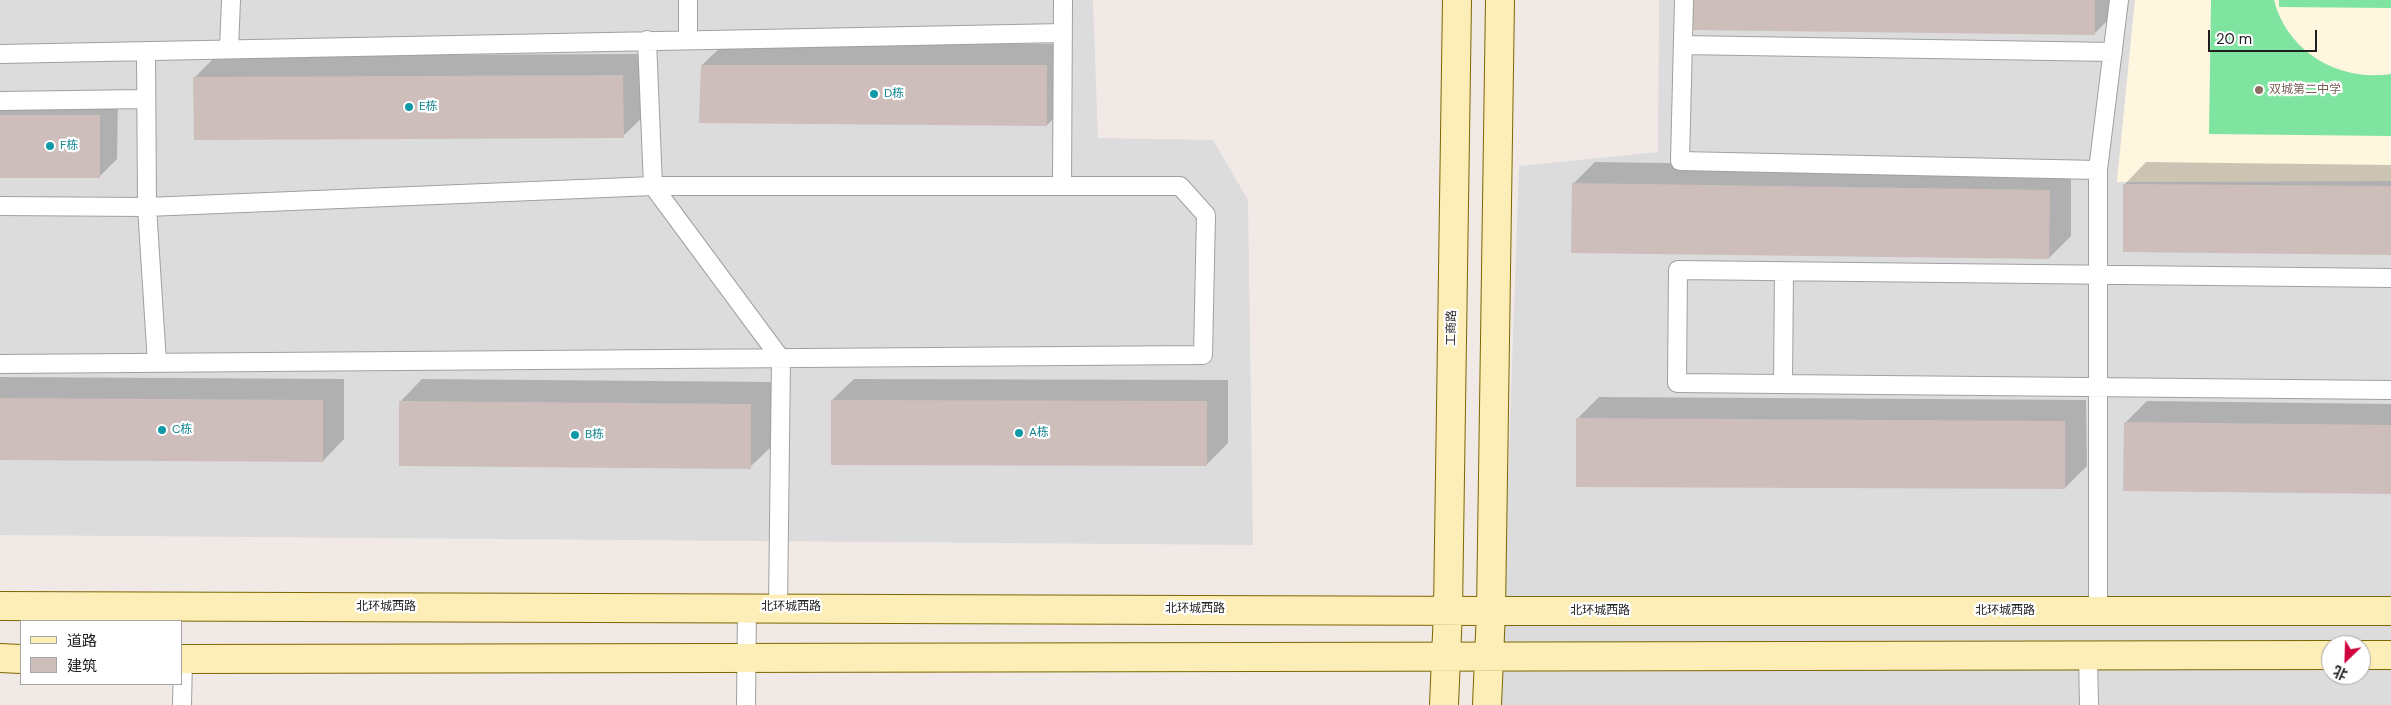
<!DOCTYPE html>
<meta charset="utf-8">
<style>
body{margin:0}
#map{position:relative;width:2391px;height:705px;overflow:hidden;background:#f1e9e5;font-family:"DM Sans","Noto Sans SC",sans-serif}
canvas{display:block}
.legend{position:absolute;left:20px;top:620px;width:162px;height:65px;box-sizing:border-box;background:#fff;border:1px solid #a5a5a5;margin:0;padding:6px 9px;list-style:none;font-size:15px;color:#1f1f1f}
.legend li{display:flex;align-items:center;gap:10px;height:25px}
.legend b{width:25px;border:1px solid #a5a5a5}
.north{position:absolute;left:2321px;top:635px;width:50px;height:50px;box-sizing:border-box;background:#fff;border:1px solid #a5a5a5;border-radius:50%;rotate:204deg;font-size:14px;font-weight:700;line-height:20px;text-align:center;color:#1f1f1f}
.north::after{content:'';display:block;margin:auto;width:18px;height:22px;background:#cf003b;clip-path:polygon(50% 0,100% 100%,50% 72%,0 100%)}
.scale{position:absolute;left:2208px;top:30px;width:109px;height:22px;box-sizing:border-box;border:2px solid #1f1f1f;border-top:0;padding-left:6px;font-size:15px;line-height:18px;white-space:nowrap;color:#1f1f1f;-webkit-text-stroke:4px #fff;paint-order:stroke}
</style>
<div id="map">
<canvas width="2391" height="705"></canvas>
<ul class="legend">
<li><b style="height:6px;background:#fdedb6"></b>道路</li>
<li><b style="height:14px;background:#cdbebb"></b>建筑</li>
</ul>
<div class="north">北</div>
<div class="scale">20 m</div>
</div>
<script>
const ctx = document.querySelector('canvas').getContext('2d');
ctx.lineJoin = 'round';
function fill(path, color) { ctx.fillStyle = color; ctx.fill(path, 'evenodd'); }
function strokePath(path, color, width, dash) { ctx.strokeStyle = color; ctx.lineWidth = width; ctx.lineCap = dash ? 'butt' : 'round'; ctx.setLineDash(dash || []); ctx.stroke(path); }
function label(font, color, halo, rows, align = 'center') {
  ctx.font = font + ' "DM Sans","Noto Sans SC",sans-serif'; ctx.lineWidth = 4.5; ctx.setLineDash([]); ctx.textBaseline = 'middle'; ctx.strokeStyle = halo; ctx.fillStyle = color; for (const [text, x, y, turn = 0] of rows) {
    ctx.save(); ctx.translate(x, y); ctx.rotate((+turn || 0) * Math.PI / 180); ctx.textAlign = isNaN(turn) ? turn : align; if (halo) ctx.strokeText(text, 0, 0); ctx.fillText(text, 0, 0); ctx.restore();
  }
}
fill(new Path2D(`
 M0,0H1093L1098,138L1213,140L1248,200L1253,545L0,535Z
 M1659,0H2135L2117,182L2391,181V705H1500L1519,166L1658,152ZM2331,645H2361V675H2331Z`), '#dddcdd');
fill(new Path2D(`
 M2135,0H2391V181L2117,182Z`), '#fff6e0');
fill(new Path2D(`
 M2211,0H2274C2287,52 2339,82 2391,74V136L2209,134Z
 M2279,0H2391V8L2279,7Z`), '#7ee4a0');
fill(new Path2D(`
 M1694,0H2116V12L2094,34Z
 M724,44H1068L1069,103L1047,125L702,65Z
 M644,54L645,115L623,136L195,77L216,56Z
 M0,97L118,98L117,159L99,177L0,176Z
 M1595,162L2071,169V236L2049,258L1573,184Z
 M2146,162L2391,165V254L2125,184Z
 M0,377L344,379V439L323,461L0,459Z
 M422,379L772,382V446L750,467L401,401Z
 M854,379L1228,380V443L1206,465L832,400Z
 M1599,397L2086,400L2087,466L2065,488L1577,419Z
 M2147,401L2391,404V493L2125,423Z`), '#0003');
fill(new Path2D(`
 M1693,0H2095V35L1693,30Z
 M701,65H1047V126L699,123Z
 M623,75L624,138L194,140L193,77Z
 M0,115H100V178H0Z
 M1572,183L2050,190L2049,259L1571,253Z
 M2123,184L2391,186V255L2123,252Z
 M0,398L323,400V462L0,460Z
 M831,400L1207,401V466L831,465Z
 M399,401L751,404V469L399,466Z
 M1576,418L2065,421V489L1576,487Z
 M2124,422L2391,425V494L2123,491Z`), '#cdbebb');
const service = new Path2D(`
 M688,0V39
 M1684,0L1680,161L2098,170
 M647,40L653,186L781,359L778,607
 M1683,45L2113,52
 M229,49L231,0
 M146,51L147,207L157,363
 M0,54L1063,33
 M0,101L146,99
 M1062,186L1063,0
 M0,206L147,207L653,186H1180L1206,215L1203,355L0,364
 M2391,278L1678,270L1677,383L2391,390
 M1783,384L1784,272
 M2098,611V170L2119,0
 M2088,655L2089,705
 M182,705L183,659
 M746,705L747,607`);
const secondary = new Path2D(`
 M0,606L1491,611H2391
 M2361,655H2391
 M0,658L21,659
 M181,659L2331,655
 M1444,705L1448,610L1457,0
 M1487,705L1491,611L1500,0`);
strokePath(service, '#a0a0a0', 20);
strokePath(secondary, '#7d6700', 30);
strokePath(service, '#fff', 18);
strokePath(secondary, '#fdedb6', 28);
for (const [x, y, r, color] of [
 [2259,90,5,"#8d6e63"],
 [874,94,5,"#0f9aa8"],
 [409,107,5,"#0f9aa8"],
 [50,146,5,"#0f9aa8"],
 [162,430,5,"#0f9aa8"],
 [1019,433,5,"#0f9aa8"],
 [575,435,5,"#0f9aa8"]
]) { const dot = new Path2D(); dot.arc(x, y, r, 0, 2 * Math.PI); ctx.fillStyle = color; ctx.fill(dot); strokePath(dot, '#fff', 2); }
label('12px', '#785e54', '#fff', [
 ["双城第二中学",2269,90]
], 'left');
label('12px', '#0d838f', '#fff', [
 ["D栋",884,94],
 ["E栋",419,107],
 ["F栋",60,146],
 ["C栋",172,430],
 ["A栋",1029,433],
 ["B栋",585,435]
], 'left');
label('12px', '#1f1f1f', '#fff', [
 ["工商路",1452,328,-89],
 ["北环城西路",386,607],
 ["北环城西路",791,607],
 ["北环城西路",1195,609],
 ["北环城西路",1600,611],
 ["北环城西路",2005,611]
]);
</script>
